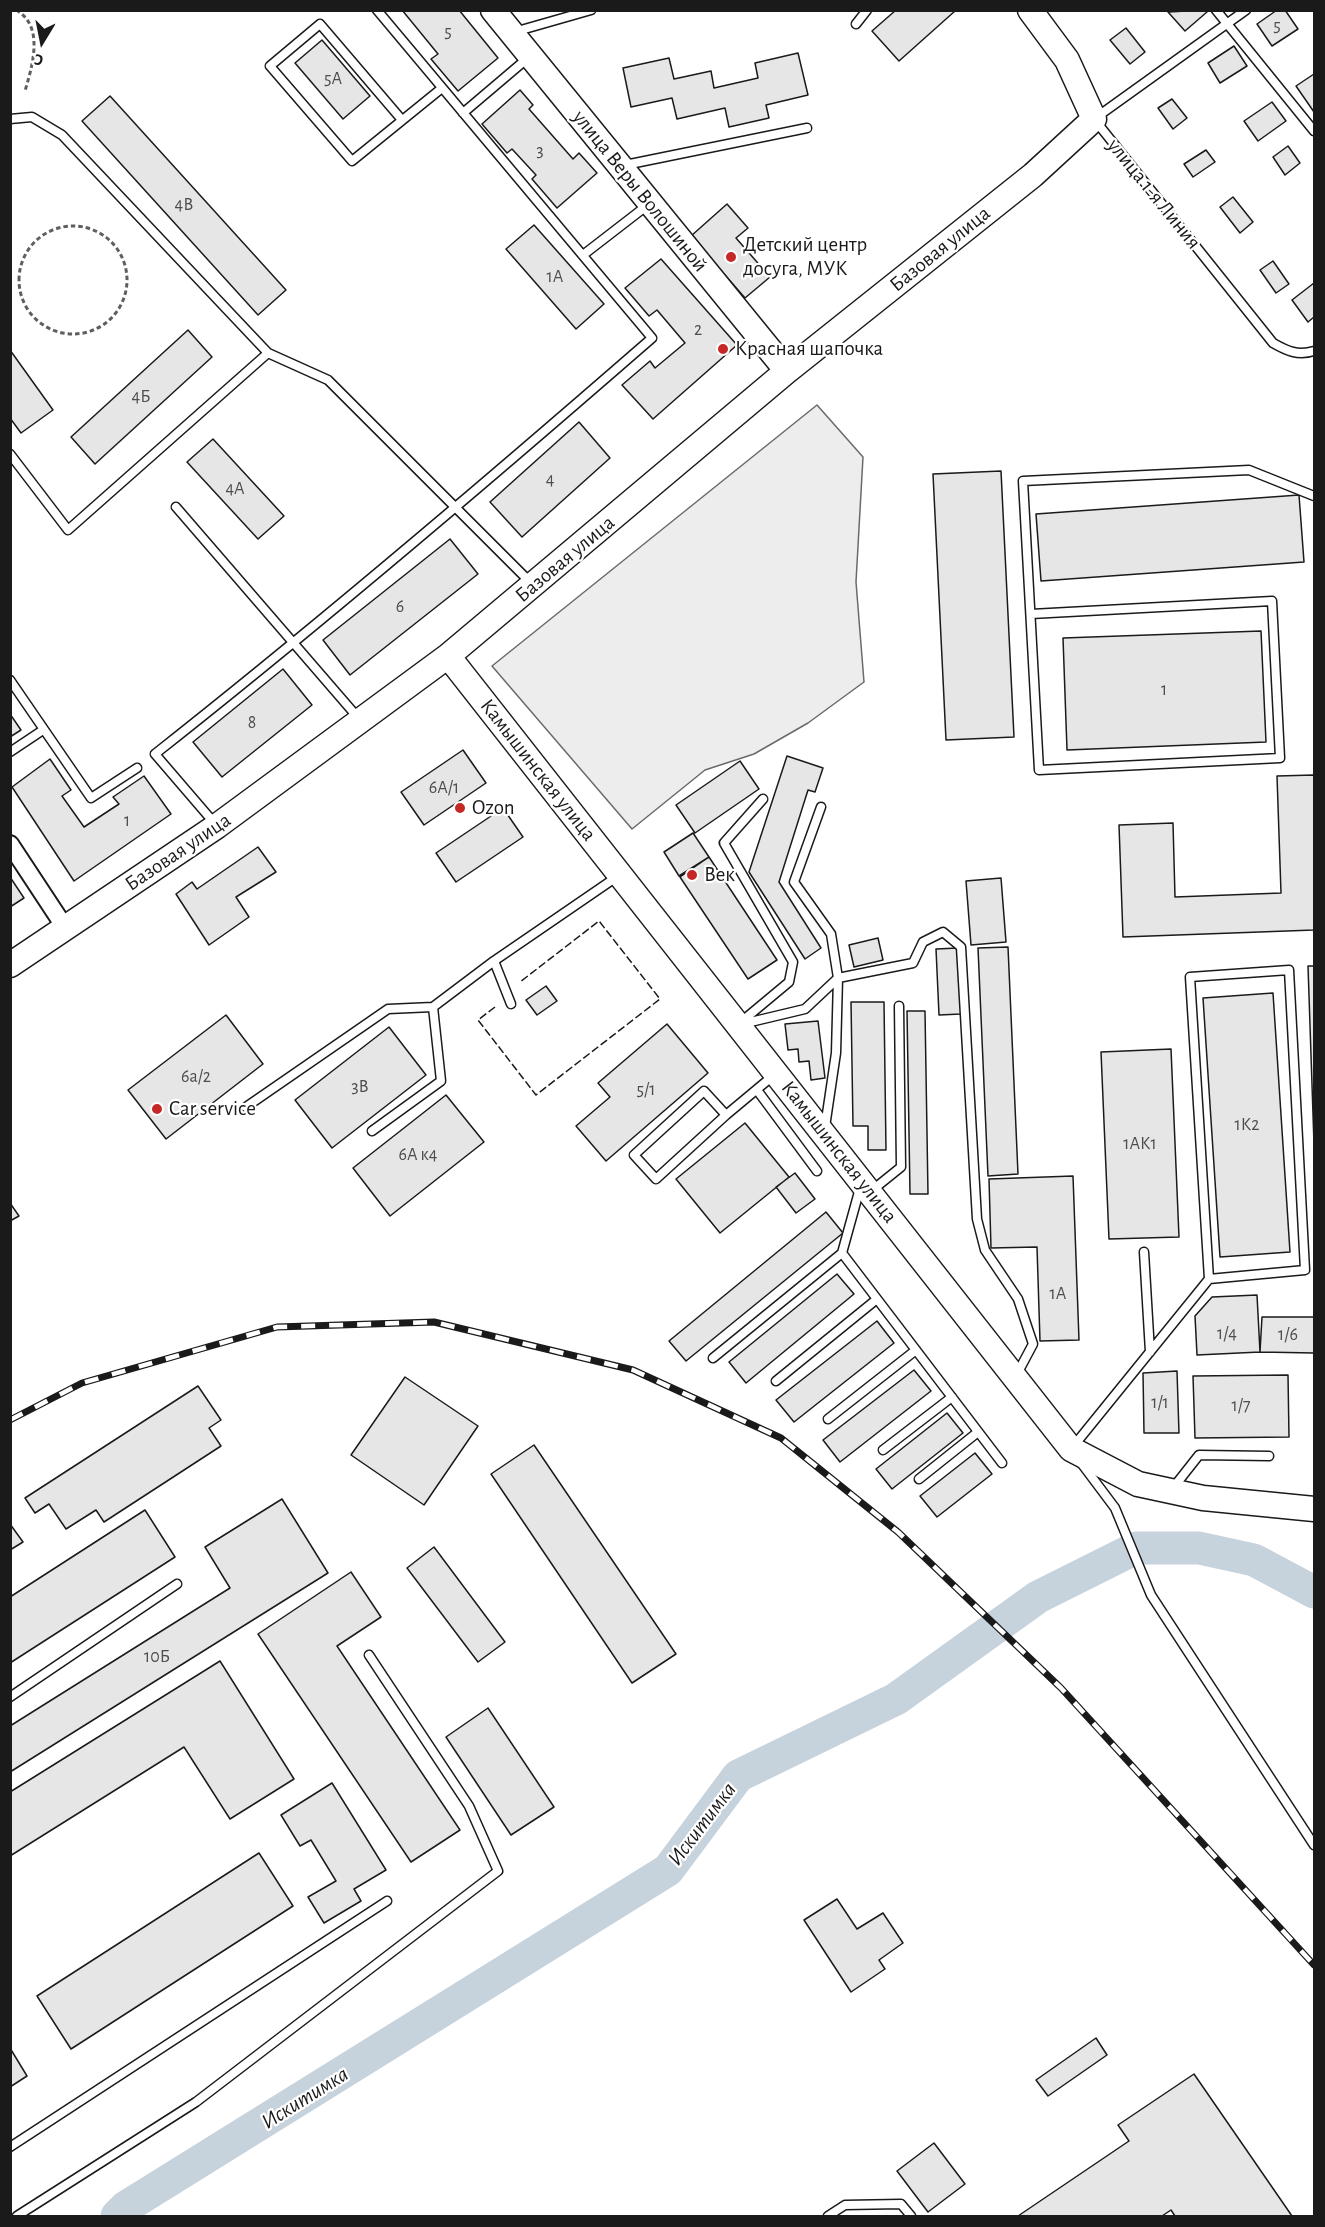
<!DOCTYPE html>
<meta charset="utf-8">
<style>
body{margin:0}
#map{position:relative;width:1325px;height:2227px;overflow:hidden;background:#fff;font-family:"Alegreya Sans",sans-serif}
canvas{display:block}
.frame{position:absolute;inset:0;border:12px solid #1a1a1a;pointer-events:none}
.north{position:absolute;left:12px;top:12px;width:60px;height:60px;-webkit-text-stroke:4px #fff;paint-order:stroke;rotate:190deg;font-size:16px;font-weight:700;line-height:24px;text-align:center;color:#1a1a1a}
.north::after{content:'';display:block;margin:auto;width:21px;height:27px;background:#1a1a1a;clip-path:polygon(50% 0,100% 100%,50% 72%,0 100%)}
</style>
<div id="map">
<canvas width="1325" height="2227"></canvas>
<div class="frame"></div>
<div class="north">С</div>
</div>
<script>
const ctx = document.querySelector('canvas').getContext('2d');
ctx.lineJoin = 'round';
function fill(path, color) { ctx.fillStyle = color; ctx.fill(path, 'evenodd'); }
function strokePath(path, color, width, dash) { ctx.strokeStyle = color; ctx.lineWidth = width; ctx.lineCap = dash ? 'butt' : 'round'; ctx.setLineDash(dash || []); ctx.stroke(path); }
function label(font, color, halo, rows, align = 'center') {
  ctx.font = font + ' "Alegreya Sans",sans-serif'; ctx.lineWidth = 4.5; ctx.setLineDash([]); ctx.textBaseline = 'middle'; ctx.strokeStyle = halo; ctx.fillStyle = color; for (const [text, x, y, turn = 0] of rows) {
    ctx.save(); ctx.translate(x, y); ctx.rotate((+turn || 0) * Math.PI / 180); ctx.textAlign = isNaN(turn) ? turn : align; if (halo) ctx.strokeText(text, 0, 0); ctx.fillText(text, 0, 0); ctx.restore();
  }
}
const parking = new Path2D(`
 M817,405L863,457L856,582L864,682L808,723L754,754L705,770L632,829L492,666Z`);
fill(parking, '#ededed');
strokePath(parking, '#6a6a6a', 1.5);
strokePath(new Path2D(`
 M117,2216L126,2207L668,1870L738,1776L896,1699L1038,1597L1136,1548H1199L1254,1560L1314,1592`), '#c6d2dc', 33);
const building = new Path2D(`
 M402,10H459L498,58L458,91L431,59L438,54Z
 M896,10H954L955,11L899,61L872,31Z
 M1205,10L1207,12L1185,31L1168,12Z
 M1277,10H1285L1298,29L1272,46L1257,24Z
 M1126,28L1145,52L1130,64L1110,40Z
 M322,40L370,96L343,119L295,63Z
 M1234,46L1247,66L1220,83L1208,63Z
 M798,53L808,95L766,105L769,118L729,127L725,108L677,119L672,98L631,107L623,68L669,58L674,79L711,71L714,88L758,78L755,63Z
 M1314,74V112L1296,86Z
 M520,90L533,105L529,109L573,159L579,153L597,173L557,208L532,179L536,175L512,149L507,153L482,124Z
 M110,96L286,290L258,315L82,121Z
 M1172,99L1187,118L1173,129L1158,108Z
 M1272,102L1286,121L1258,141L1244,121Z
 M1288,146L1300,163L1285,175L1273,157Z
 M1206,150L1215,162L1193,177L1184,164Z
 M1233,197L1253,222L1240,233L1220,207Z
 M727,204L748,228L736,238L770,277L745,298L691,236Z
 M534,225L604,304L576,329L506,249Z
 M661,259L737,345L653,419L622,385L650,361L655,368L685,343L657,310L649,316L625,288Z
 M1273,261L1289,284L1276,293L1260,270Z
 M1314,283V317L1308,322L1292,300Z
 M188,330L212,357L95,464L71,437Z
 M10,350L53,410L21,433L10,418Z
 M579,422L610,458L522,537L490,502Z
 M213,439L284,516L258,539L187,462Z
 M1001,471L1014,737L946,740L933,474Z
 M1299,495L1304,562L1041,581L1036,514Z
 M450,539L478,574L350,675L323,640Z
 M1261,631L1266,742L1067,750L1063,638Z
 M283,669L312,705L222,777L193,742Z
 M10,714L21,730L10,737Z
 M463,750L486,783L424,825L401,792Z
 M787,756L823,768L815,792L808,790L779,882L821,948L805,959L749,872Z
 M50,759L71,790L62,796L84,827L119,804L113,797L144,776L171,814L74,881L12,787Z
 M740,761L759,789L695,833L676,805Z
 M1314,775V930L1123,937L1119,825L1173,823L1175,897L1281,893L1277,776Z
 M503,808L523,837L456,882L436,853Z
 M693,833L709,857L679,876L664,852Z
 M258,847L276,872L236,897L249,917L209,945L176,894L192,882L197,889Z
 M709,857L777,960L748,979L680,877Z
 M10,877L24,898L10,907Z
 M1001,878L1006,942L971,945L966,881Z
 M878,938L883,960L854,967L849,945Z
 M1008,947L1018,1174L988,1176L978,948Z
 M958,948L961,1014L939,1015L936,949Z
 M1308,966H1314V1144Z
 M546,986L557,1001L537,1015L526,1000Z
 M1273,993L1290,1252L1220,1257L1203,998Z
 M851,1002H884L886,1150H868V1126H853Z
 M907,1011H925L928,1194H910Z
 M226,1015L263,1064L166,1139L128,1090Z
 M818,1021L825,1078L811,1080L809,1061L799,1062L798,1049L788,1050L785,1024Z
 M667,1024L708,1073L606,1161L576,1126L610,1097L598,1083Z
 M389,1027L426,1075L332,1148L295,1100Z
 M1171,1049L1179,1237L1109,1239L1101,1052Z
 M446,1095L484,1142L390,1216L353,1168Z
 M745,1123L789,1177L720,1233L676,1179Z
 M795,1173L815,1199L796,1213L776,1187Z
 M1073,1176L1079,1340L1040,1341L1037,1247L991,1248L989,1179Z
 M10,1203L19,1216L10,1221Z
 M826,1212L843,1233L686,1361L669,1341Z
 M837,1274L854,1294L746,1383L729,1362Z
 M1257,1295L1260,1352L1197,1355L1195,1316L1212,1297Z
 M1262,1317H1314V1353L1260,1352Z
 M877,1321L894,1343L794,1422L776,1400Z
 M914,1370L931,1391L840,1462L823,1440Z
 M1177,1371L1179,1433H1144L1143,1373Z
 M1288,1375L1289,1437L1195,1438L1193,1376Z
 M405,1377L478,1426L424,1505L351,1455Z
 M198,1386L221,1420L209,1428L221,1446L104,1522L96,1510L66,1529L49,1504L35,1513L25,1498Z
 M947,1413L963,1433L892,1489L876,1469Z
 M534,1445L676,1654L632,1683L491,1474Z
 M975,1453L992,1474L937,1517L920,1496Z
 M282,1499L328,1573L10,1772V1726L230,1588L205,1547Z
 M145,1510L175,1557L10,1663V1597Z
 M10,1524L23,1542L10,1550Z
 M434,1547L505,1642L478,1662L407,1568Z
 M351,1572L381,1617L337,1646L460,1830L411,1862L258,1634Z
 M220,1661L294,1779L230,1819L184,1747L10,1856V1792Z
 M488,1708L554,1807L511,1835L446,1737Z
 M332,1783L386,1870L354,1889L361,1901L324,1923L308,1897L336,1881L311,1840L300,1846L281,1815Z
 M259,1853L293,1906L71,2049L37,1996Z
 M837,1899L857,1929L883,1913L903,1943L879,1960L885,1969L851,1992L804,1920Z
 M1096,2038L1107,2055L1048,2096L1036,2080Z
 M10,2048L27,2076L10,2087Z
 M1194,2074L1292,2216H1175L1171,2210L1162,2216H1018L1129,2141L1118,2125Z
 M934,2143L965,2184L928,2212L897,2171Z`);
fill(building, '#e6e6e6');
strokePath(building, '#1a1a1a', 1.5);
const lane = new Path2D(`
 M1216,10L1314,131
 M1246,10L1094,119L1273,343C1287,351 1298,356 1314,351
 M856,24L867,10
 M514,32L591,10
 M463,113L529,57
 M10,119L32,117L62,135L268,353L328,380L531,583
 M402,120L320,24L270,66L352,161L442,88
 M625,165L807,128
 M583,255L649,204
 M10,454L68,530L268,353
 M176,507L360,720
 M1031,614L1272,601L1280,758L1039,770L1023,481L1249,470L1314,496
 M10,680L91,798L137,768
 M10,752L43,730
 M216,825L155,754C325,620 489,480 652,338L377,10
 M494,961L511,1004
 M741,1022L789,982L793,962L724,843L763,799
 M742,1024L805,1009L838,978L831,934L794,882L821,807
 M757,1090L817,1171
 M246,1107L388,1009L433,1007L494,961L618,876
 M726,1115L656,1179L634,1155L704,1091L726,1115L774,1075
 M825,1127L836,1053L838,978L913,963L923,942L943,932L961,947L977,1219L985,1250L1018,1299L1033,1344L1017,1374
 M372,1131L441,1081L433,1007
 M860,1188L842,1253L1002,1463
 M870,1192L901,1167L899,1006
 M1144,1252L1150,1352
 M713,1358L842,1253
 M776,1381L877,1299
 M828,1419L916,1350
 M1072,1448L1209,1279L1190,977L1289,970L1305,1270L1209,1279
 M883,1450L952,1397
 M1082,1464L1115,1508L1151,1595L1314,1845
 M919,1479L978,1432
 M1173,1488L1199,1455L1269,1456
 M10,1697L177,1584
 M10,2147L387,1901
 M17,2216L196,2102L498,1871L469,1806L369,1655
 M828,2216L845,2205L901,2204L911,2216`);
const street = new Path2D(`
 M10,844L66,929`);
const secondary = new Path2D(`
 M493,10L787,371
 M448,656L1071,1449L1138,1484L1203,1498L1314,1509
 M10,965L217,826L448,656L787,371L1033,175L1094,119L1067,60L1030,10`);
strokePath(lane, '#1a1a1a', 11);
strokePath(street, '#1a1a1a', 20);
strokePath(secondary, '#1a1a1a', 27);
strokePath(new Path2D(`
 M16,10C45,26 32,67 25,91
 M19 280a54 54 0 1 1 108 0a54 54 0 1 1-108 0Z`), '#5f5f5f', 3, [4.5, 3]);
strokePath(lane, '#fff', 8);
strokePath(street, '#fff', 16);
strokePath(secondary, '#fff', 24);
const rail = new Path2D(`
 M10,1420L82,1383L277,1327L434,1322L633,1370L781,1438L898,1532L1061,1688L1314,1965`);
strokePath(rail, '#1a1a1a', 7);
strokePath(rail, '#fff', 4.5, [14]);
strokePath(new Path2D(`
 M495,1007L478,1020L536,1095L660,999L599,921L520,982`), '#1a1a1a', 1.5, [8, 3]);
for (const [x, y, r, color] of [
 [731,257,6,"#c62828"],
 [723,349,6,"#c62828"],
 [460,808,6,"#c62828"],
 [692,875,6,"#c62828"],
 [157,1109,6,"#c62828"]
]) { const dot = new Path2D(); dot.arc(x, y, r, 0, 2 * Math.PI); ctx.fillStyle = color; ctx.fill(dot); strokePath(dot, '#fff', 2); }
label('18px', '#4d4d4d', null, [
 ["5",1277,26],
 ["5",448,32],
 ["5А",333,79],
 ["3",540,151],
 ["4В",184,205],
 ["1А",555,277],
 ["2",698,330],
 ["4Б",141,397],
 ["4",550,480],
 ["4А",235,489],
 ["6",400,607],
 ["1",1164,690],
 ["8",252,723],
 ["6А/1",444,788],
 ["1",127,821],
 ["6а/2",196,1077],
 ["3В",360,1087],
 ["5/1",646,1090],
 ["1К2",1247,1125],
 ["1АК1",1140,1144],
 ["6А к4",418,1155],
 ["1А",1058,1294],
 ["1/4",1227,1334],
 ["1/6",1288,1335],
 ["1/1",1160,1403],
 ["1/7",1241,1406],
 ["10Б",157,1657]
]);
label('21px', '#1a1a1a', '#fff', [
 ["улица Веры Волошиной",640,191,51],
 ["улица 1-я Линия",1154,194,51],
 ["Базовая улица",940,249,-39],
 ["Базовая улица",565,559,-40],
 ["Камышинская улица",538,770,52],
 ["Базовая улица",178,852,-34],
 ["Камышинская улица",839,1152,52]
]);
label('21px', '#1a1a1a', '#fff', [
 ["Детский центр",743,245],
 ["досуга, МУК",743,269],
 ["Красная шапочка",735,349],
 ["Ozon",472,808],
 ["Век",704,875],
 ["Car service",169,1109]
], 'left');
label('italic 22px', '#1a1a1a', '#fff', [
 ["Искитимка",702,1824,-53],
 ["Искитимка",305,2098,-32]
]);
</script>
